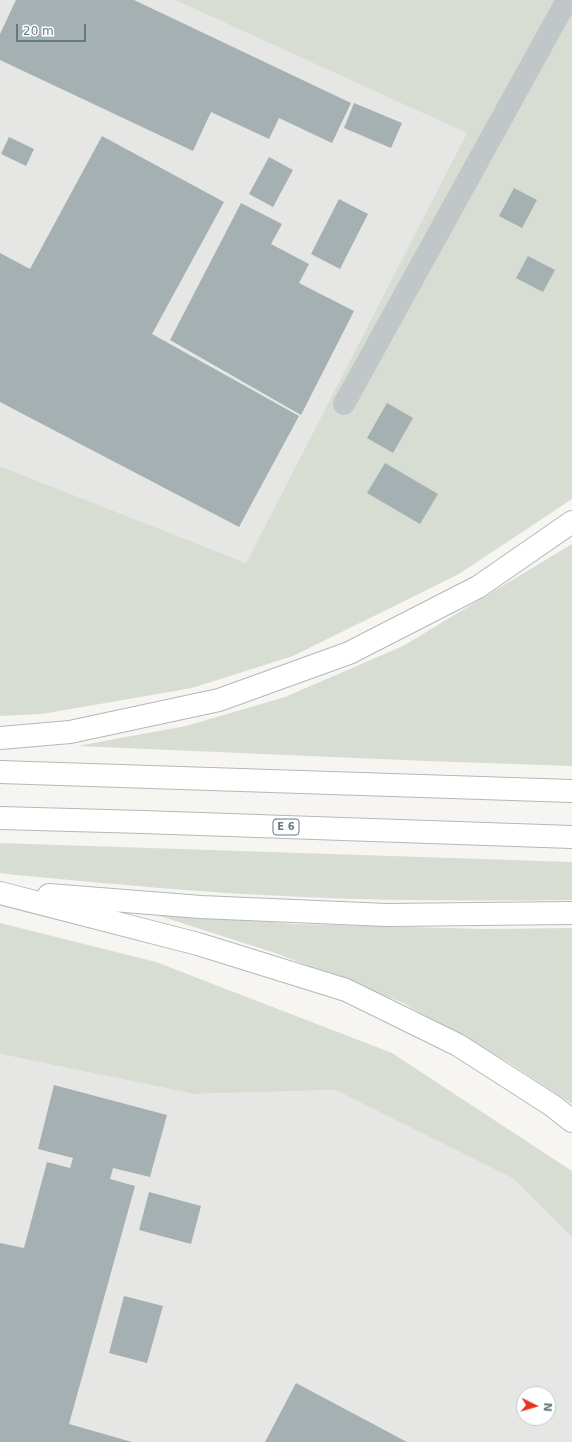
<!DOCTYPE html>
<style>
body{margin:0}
#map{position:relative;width:572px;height:1442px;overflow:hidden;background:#f6f5f2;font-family:"DejaVu Sans",sans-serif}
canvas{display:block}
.north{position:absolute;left:516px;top:1386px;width:40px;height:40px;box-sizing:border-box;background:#fff;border:1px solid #c1cacd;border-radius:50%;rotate:95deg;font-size:11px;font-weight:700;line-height:16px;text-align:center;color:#647a83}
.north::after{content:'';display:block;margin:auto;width:14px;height:18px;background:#e73321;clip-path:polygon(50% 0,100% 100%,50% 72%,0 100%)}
.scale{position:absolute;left:16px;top:24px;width:70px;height:18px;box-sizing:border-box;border:2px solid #647a83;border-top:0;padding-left:5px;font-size:12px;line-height:14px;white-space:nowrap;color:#647a83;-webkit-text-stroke:3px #fff;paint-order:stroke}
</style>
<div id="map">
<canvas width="572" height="1442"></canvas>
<div class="north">N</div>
<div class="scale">20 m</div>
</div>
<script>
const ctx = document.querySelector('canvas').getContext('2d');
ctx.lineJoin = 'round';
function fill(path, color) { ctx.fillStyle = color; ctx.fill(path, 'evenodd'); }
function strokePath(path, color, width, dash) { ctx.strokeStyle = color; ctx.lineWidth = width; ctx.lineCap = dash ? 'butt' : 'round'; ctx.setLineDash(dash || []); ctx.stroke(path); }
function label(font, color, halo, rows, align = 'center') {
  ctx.font = font + ' "DejaVu Sans",sans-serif'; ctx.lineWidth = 4; ctx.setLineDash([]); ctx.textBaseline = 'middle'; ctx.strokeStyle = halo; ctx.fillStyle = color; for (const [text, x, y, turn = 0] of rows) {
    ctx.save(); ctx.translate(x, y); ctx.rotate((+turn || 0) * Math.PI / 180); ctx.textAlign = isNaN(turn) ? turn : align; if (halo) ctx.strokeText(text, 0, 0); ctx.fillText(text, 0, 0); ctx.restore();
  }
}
fill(new Path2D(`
 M0,0H175L468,132L246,563L0,466Z
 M0,1054L194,1094L335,1090L512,1178L572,1237V1442H0ZM524,1394H548V1418H524Z`), '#e6e7e5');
fill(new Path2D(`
 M175,0H572V499L459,574L293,656L192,688L42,714L0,716V466L246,563L467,133Z
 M572,544V766L426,761L77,746L186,726L285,697L403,646Z
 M0,843L572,862V900C482,901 392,901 303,897C207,893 111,884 16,875L0,873Z
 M141,910L295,924L485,929L572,928V1104L508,1062L401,1002L278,954Z
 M0,923L156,962L392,1053L572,1171V1237L512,1178L335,1090L194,1094L0,1054Z`), '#d8ddd3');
fill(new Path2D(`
 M16,0H134L351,103L332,143L279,118L269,139L211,112L193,151L0,60V34Z
 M354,103L402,123L391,148L344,128Z
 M102,136L224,202L152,334L299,416L239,527L0,402V253L30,269Z
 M9,137L34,149L26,166L1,154Z
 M269,157L293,170L273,207L249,194Z
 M514,188L537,200L522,228L499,216Z
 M339,199L368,214L340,269L311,254Z
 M241,203L282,224L271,244L309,264L299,283L354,311L301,415L170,340Z
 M528,256L555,270L543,292L516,278Z
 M387,403L413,418L393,453L367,438Z
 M385,463L438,494L420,524L367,493Z
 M54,1085L167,1115L150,1177L113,1168L110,1179L135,1186L69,1424L132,1442H0V1243L24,1248L47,1162L70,1168L73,1158L38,1149Z
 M149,1192L201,1206L191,1244L139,1230Z
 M124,1296L163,1306L147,1363L109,1353Z
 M296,1383L407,1442H265Z`), '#a5b0b3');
const highway = new Path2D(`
 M0,738L70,732L219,700L349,653L478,587L572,522
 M0,772L572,791
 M0,818L143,822L572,837
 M0,893L198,944L346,990L458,1045L553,1106L572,1121
 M49,895L201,907L386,915L572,913`);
strokePath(highway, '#b4b8ba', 24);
strokePath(new Path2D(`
 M344,404L567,0`), '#c1c6c8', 22);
strokePath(highway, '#fff', 22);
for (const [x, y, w] of [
 [286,827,26]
]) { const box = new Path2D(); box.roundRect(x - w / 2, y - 8, w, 16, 3); ctx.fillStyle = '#fff'; ctx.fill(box); strokePath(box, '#647a83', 1); }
label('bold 10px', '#647a83', null, [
 ["E 6",286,827]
]);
</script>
